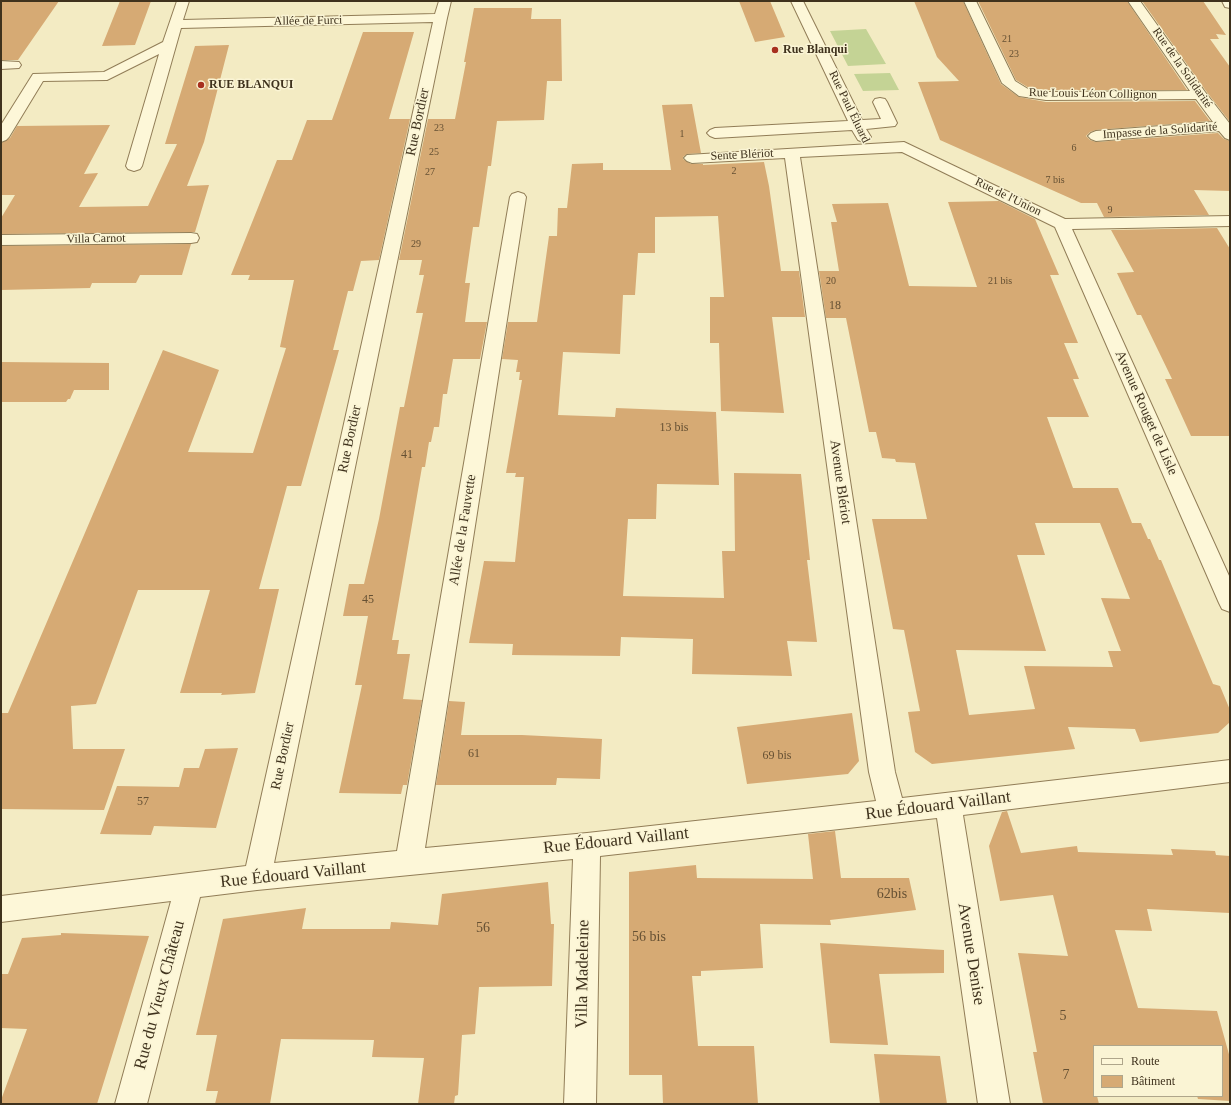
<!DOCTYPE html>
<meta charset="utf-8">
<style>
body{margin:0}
#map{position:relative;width:1231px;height:1105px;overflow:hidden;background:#f3ebc3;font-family:Georgia,serif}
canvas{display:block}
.frame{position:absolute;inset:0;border:2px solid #3f321d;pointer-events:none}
.legend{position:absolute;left:1093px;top:1045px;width:130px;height:52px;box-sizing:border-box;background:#faf4d4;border:1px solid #afa68b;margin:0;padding:5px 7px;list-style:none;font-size:12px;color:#3f321d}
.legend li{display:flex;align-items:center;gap:8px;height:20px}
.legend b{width:20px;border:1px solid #afa68b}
</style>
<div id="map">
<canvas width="1231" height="1105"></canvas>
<div class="frame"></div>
<ul class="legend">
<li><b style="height:5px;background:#fdf7d8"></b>Route</li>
<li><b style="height:11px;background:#d6aa74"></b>Bâtiment</li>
</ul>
</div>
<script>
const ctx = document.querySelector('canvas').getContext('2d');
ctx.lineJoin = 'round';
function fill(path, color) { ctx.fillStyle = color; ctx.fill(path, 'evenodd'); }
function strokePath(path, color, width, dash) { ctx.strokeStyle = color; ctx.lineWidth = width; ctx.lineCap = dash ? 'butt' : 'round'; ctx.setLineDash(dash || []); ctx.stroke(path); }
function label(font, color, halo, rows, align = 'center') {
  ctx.font = font + ' Georgia,serif'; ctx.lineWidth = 3; ctx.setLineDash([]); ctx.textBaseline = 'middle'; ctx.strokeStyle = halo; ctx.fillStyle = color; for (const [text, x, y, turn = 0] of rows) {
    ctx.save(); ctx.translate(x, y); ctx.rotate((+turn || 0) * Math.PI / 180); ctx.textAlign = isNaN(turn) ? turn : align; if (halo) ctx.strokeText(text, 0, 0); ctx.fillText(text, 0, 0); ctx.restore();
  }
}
fill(new Path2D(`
 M866,29L886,64L848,66L830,31Z
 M890,73L899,90L863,91L854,74Z`), '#c4d395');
fill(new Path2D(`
 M1,1H59L18,60H1Z
 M120,1H151L135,45L102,46Z
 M739,1H770L785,37L755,42Z
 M914,1H963L1001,84L1019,97L1046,102L1195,101L1210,121L1096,130L1090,132L1086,136L1090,140L1096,142L1218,133L1224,139L1230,141V191L1194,190L1209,215L1104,217L1097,203H1081L940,140L918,82L959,81L937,57Z
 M978,1H1127L1187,90H1046L1029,88L1016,80Z
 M1142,1H1203L1226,35L1216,34L1219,39H1210L1230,67V122L1206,91Z
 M474,8H532L531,19H561L562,81H547L544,120L497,121L491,166H488L479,227H473L465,283H470L465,322H487L480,359H453L447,394H443L439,427H434L431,442H429L425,467H422L392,640H399L397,654H410L403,699L422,700L407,785H403L401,794L339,793L362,685H355L368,616H343L349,584H364L379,519L400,407H404L423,313H416L424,275H419L422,260H399L428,119H455L466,62H464Z
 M363,32H414L389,119H410L379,260L361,261L353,291H348L333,350H339L301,486H287L259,589H279L255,693L221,695L222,693H180L210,590H138L96,704L71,706L73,749H125L104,810L1,809V713H8L163,350L219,370L188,452L253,453L286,348L280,347L294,280H248L250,275H231L277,160H292L307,120H332Z
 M229,45L204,142L187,186L209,185L195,232L1,234V218L15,195H1V143L10,138L17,126L110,125L84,174L98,173L79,207L148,206L177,144H165L195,46Z
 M692,104L701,153L687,154L683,157V159L691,164H703V165L764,162L769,186L781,271H799L805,317H772L784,413L721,411L719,343H710V297H724L718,216L655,217V253H638L635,295H623L620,354L563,352L558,415L615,417L616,408L716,412L719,485L657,484L656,519H628L623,596L724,598L722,551H735L734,473L801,474L810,560H807L817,642L787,641L792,676L692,674L693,639L621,637L620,656L512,655L513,644L469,643L484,561L515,562L524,477H515L516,473H506L522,380H519L520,372H516L518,360L502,359L508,322H537L549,236H557L558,208H567L572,164L603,163V170H671L662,105Z
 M999,201L1035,219L1059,275H1050L1078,343H1064L1079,379H1073L1089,417H1047L1073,488H1118L1132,523H1141L1148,539H1150L1159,560H1161L1213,684L1220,686L1230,710V722L1218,733L1140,742L1135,729L1068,727L1075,749L932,764L915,752L908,712L920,711L904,630L893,629L872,519H927L915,463L896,462L895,459L882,458L876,432H869L846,318H826L819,271H839L831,222H837L832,204L888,203L909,286L977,287L948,202ZM1035,523H1100L1130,599L1101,598L1121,651H1108L1113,667L1024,666L1035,709L969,715L956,650L1046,651L1017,555H1045Z
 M1217,228L1230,249V436H1191L1165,379H1172L1141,315H1137L1117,273L1134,272L1111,230Z
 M191,244L182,275H140L136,283H92L90,288L1,290V246Z
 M1,362L109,363V390H74L70,399H68L66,402H1Z
 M449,701L465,702L461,735H522L602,739L600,779L557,778L556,785H436Z
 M852,713L859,761L848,774L747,784L737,727Z
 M238,748L216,828L154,826L151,835L100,834L117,786L179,787L184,768H199L205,749Z
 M1007,811L1021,853L1077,846L1078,852L1173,855L1171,849L1215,851L1216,855L1230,856V913L1147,909L1152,931L1115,930L1138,1008L1217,1011L1230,1058V1101L1198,1099L1197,1096H1222V1046H1094V1096H1097L1099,1104H1043L1033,1052H1037L1018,953L1068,956L1053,895L1000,901L989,846L1002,812Z
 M835,831L841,878H909L916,910L830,920L831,925L760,924L763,968L701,971V976H692L698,1046H754L758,1104H663L662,1075H629V872L696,865L697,878L813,879L808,834Z
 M548,882L551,924H554L552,986L479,987L475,1034L462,1035L458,1095L455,1096L454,1104H418L424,1058L372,1057L374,1040L281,1039L270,1104H215L218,1091H206L217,1035H196L223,919L306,908L302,929H390L391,922L438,925L442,894Z
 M61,933L149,936L97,1104H1V1100L27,1029L1,1028V974H8L22,938L61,935Z
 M820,943L944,950V973L879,974L888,1045L830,1043Z
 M874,1054L940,1056L947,1104H880Z`), '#d6aa74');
const minor = new Path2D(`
 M177,1H189L183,20L435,14L439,1H451L447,18L274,863L397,851L510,197L512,194L518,192L524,194L526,197L425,848L587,833L876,801L869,772L785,158L692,163L687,161L684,158L687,155L904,142L1065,219L1230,216V226L1072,229L1230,578V612L1222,609L1219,603L1055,227L902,152L800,157L895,772L902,798L1230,760V782L963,815L1010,1104H978L937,818L600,856L596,1104H564L573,859L257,890L200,897L147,1104H115L171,901L1,922V896L246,866L433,22L181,28L142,166L140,169L134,171L128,169L126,166L159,54L107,80L43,81L9,137L6,140L1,142V125L33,74L104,72L163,42Z
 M791,1H803L862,120L881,119L873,102L875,99L880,98L885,99L887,102L897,123L895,126L866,129L871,137L868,140L863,142L858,140L852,130L715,138L710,136L707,133L710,130L715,128L848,121Z
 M964,1H976L1015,81L1028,89L1046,92L1190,91L1128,1H1140L1205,92L1230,124V140L1225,138L1219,131L1096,141L1091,139L1088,136L1091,133L1096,131L1213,122L1196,99L1046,100L1019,96L1002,83Z
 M1222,1H1230V8L1225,7Z
 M1,61L19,62L21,65L19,68L1,69Z
 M191,233L197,234L199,238L197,242L191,243L1,245V235Z`);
strokePath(minor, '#917d57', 2);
fill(minor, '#fdf7d8');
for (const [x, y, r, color] of [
 [775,50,4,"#a7301f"],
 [201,85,4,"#a7301f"]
]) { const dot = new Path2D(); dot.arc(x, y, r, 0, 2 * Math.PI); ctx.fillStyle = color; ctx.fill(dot); strokePath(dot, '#faf4d4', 1.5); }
label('10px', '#655033', null, [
 ["21",1007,39],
 ["23",1014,54],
 ["23",439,128],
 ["1",682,134],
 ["6",1074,148],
 ["25",434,152],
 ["2",734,171],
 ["27",430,172],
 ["7 bis",1055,180],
 ["9",1110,210],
 ["29",416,244],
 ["20",831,281],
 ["21 bis",1000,281]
]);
label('12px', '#3f321d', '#faf4d4', [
 ["Allée de Furci",308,21,-1],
 ["Rue de la Solidarité",1182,68,55],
 ["Rue Louis Léon Collignon",1093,94,1],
 ["Rue Paul Éluard",849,107,64],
 ["Impasse de la Solidarité",1160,131,-4],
 ["Sente Blériot",742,155,-3],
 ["Rue de l'Union",1008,197,26],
 ["Villa Carnot",96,239,-1]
]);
label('bold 12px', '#3f321d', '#faf4d4', [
 ["Rue Blanqui",783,50],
 ["RUE BLANQUI",209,85]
], 'left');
label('12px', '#655033', null, [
 ["18",835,306],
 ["13 bis",674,428],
 ["41",407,455],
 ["45",368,600],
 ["61",474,754],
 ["69 bis",777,756],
 ["57",143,802]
]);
label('14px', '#3f321d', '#faf4d4', [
 ["Rue Bordier",418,122,-78],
 ["Avenue Rouget de Lisle",1146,413,66],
 ["Rue Bordier",350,439,-78],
 ["Avenue Blériot",840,482,82],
 ["Allée de la Fauvette",463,530,-81],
 ["Rue Bordier",283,756,-78]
]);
label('14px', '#655033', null, [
 ["62bis",892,894],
 ["56",483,928],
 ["56 bis",649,937],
 ["5",1063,1016],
 ["7",1066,1075]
]);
label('17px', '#3f321d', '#faf4d4', [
 ["Rue Édouard Vaillant",938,806,-7],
 ["Rue Édouard Vaillant",616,841,-6],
 ["Rue Édouard Vaillant",293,875,-6],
 ["Avenue Denise",971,954,81],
 ["Villa Madeleine",583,974,-89],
 ["Rue du Vieux Château",160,995,-75]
]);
</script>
